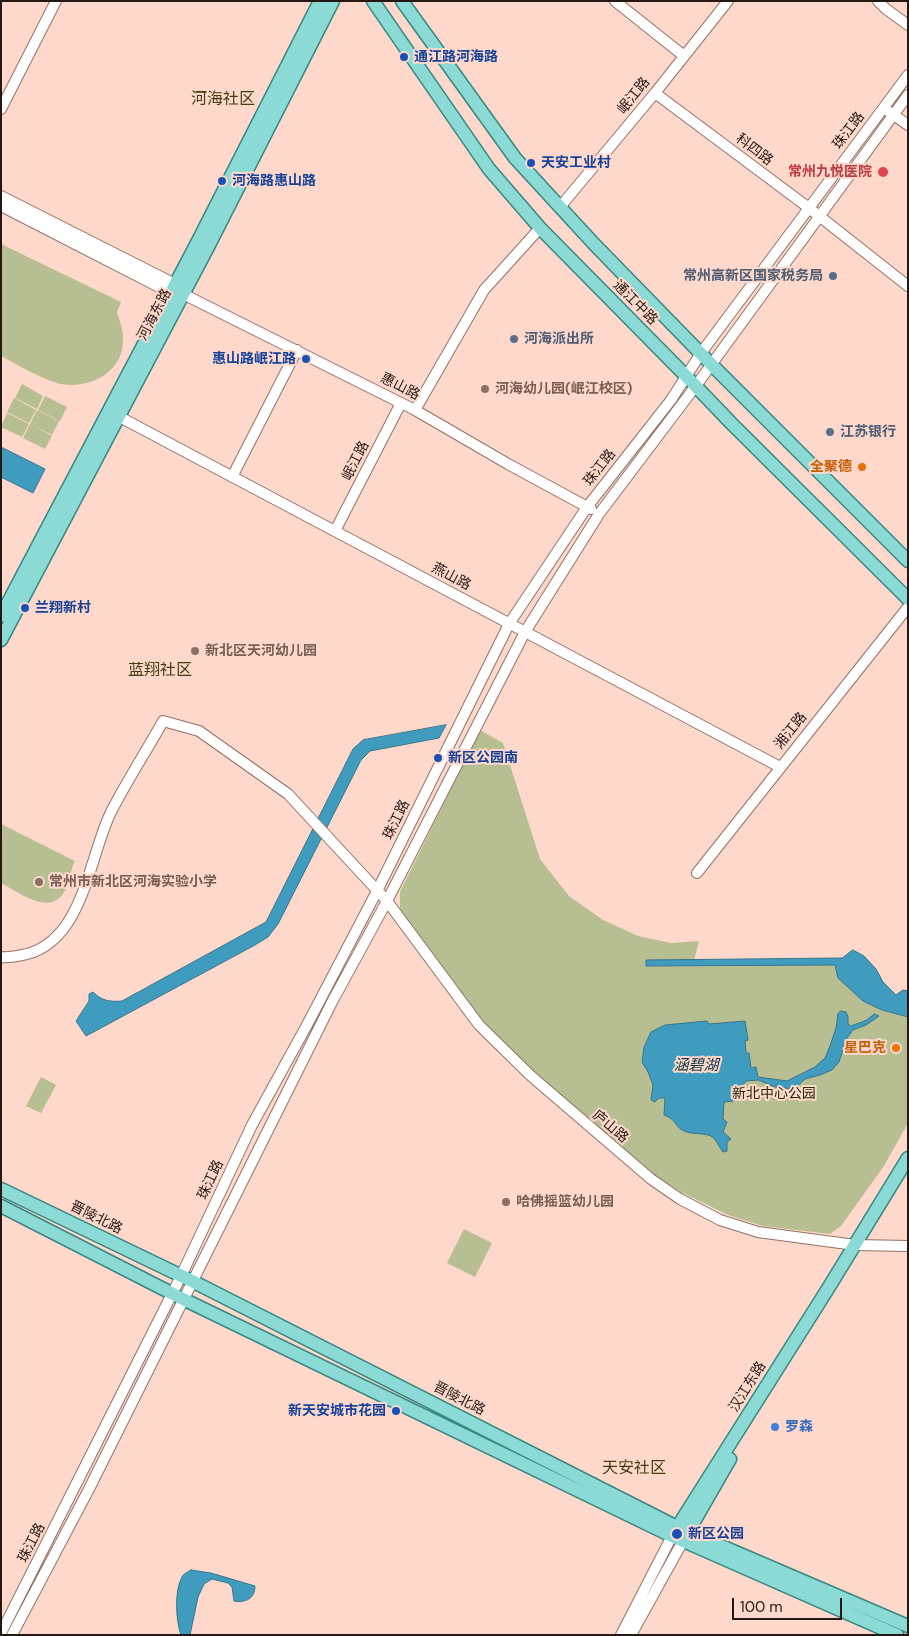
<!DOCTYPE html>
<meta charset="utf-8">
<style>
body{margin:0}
#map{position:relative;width:909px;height:1636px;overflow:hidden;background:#fed9cb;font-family:"DM Sans",sans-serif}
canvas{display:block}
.frame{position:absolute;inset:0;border:2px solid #251814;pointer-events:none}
.scale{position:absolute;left:732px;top:1598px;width:110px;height:22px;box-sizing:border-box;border:2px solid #251814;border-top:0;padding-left:6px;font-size:15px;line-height:18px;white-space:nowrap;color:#251814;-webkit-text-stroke:4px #fed9cb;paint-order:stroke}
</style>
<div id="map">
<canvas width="909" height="1636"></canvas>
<div class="frame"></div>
<div class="scale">100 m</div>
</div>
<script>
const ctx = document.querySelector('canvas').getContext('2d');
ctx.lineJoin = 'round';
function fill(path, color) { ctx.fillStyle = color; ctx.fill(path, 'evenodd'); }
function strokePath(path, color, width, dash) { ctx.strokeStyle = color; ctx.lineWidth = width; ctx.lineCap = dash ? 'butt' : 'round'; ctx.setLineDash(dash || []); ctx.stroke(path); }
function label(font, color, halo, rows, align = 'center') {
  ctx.font = font + ' "DM Sans","Noto Sans SC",sans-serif'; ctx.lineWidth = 4; ctx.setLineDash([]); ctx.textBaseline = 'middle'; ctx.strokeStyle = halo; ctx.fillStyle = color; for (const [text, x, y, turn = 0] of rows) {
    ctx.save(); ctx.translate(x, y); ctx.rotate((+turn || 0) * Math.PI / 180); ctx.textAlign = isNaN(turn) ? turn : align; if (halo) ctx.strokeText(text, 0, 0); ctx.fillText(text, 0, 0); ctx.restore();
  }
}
fill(new Path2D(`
 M1,244L121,302L117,312C120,322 124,332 123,342C122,373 89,389 61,384C43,380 18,365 1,356Z
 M22,384L43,396L37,409L15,398Z
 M45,396L67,407L60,421L38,410Z
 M14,398L36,410L29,423L7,412Z
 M37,410L59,421L52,435L30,424Z
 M7,413L29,424L22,437L1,427Z
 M30,424L52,436L45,449L23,438Z
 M480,730L503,743L540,859L569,896L603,920L638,936L671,943L699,941L694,961L647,960L646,966L835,965L882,1010L908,1017V1123L884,1166L841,1226L830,1234L763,1226L728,1215L683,1193L658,1177L581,1116L533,1073L482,1021L407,919L400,908V892Z
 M1,824L75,861C70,870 71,878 67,887C53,919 22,894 1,883V836L3,834L1,833Z
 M41,1077L56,1085L41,1113L26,1106Z
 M464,1229L492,1243L475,1277L447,1263Z`), '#b7bf92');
const water = new Path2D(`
 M1,447L45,469L33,493L1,477Z
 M446,725L439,738L370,751L361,760L278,924L268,937L255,945L86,1036L76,1021L89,1001V994L93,992C102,1001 110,1002 122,1001L266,922L353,749L363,740Z
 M853,950L864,956L876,969L883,982L896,995L903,990L908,991V1017L882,1010L863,1001L838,978L835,965L646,966V960L842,958Z
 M841,1011L846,1012L848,1017V1024L851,1026L867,1020L874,1014L879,1016L866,1025L853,1030L847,1038L839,1062L832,1070L820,1075L805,1079L794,1089L775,1087L758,1080L746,1081L735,1095L734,1101L724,1102L723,1119L727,1122L723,1132L731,1139L727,1142V1151L723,1152C720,1148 717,1142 714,1138C705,1131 692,1136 682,1130C674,1125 677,1120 664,1115L665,1098H659L655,1102L651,1100L653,1085L648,1072L642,1062L644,1047L651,1032L665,1025L707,1021L709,1024L745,1021L748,1040L745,1041L746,1053H749L751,1068L756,1067L758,1077L787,1081L815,1067L825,1058L830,1046L836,1028L838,1014Z
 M191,1570L211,1573L255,1586C255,1599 245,1603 234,1601L232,1587L228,1583L212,1579L204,1584L198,1597L190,1635H181C176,1621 174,1591 182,1577C183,1574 188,1572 191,1570Z`);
fill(water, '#3f9cbf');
strokePath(water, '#37748c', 1);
const minor = new Path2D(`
 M615,1L684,56
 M878,1L886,9L908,25
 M655,93L809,208L908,286
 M1,109L56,1
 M888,111L908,125
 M1,196L175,284L183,294L415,410L508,464L591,509
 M1,206L161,288L171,293H177
 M560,207L655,93L728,1
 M415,410L484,290L540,228
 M114,414L780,767
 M232,477L297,350
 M335,531L401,403
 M697,873L908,607
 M1,957C11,958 18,956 27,954C83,939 89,859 110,814C126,782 146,752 163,721L199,731L288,794L387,901L479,1025L531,1076L651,1179L680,1199L720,1220L758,1232L855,1245L908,1246
 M1,1633L181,1276L252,1125L307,1025L377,891L509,624L587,507L671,400L701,353L908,75
 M12,1635L89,1489L332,1002L387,901L525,632L599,514L695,387L908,95
 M621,1635L672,1536
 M631,1635L683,1541`);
const major = new Path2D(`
 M373,1L489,169L540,228L686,376L731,423L908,599
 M402,1L515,158L594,244L711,364L908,561
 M1,616L198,241L320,1
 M1,640L208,247L333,1
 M1,1189L192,1281L677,1527L908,1626
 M1,1206L183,1299L672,1536L897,1635
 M673,1534L829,1287L908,1158
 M684,1539L730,1459`);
strokePath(minor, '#927165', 12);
strokePath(major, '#368681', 15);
strokePath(minor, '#fff', 10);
strokePath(major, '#8cdad6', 12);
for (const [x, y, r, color] of [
 [404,57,5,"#1a4fb4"],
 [531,163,5,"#1a4fb4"],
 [883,172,6,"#e0444e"],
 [222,181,5,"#1a4fb4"],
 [833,276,5,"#5c6f8a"],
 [514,339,5,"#5c6f8a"],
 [306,359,5,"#1a4fb4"],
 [485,389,5,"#8d6e63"],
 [830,432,5,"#5c6f8a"],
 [862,467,5,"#e8710a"],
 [25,608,5,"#1a4fb4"],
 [195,651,5,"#8d6e63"],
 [438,758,5,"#1a4fb4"],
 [39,882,5,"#8d6e63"],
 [896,1048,5,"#e8710a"],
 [506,1202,5,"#8d6e63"],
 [396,1411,5,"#1a4fb4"],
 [775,1427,5,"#3f7fe0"],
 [677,1534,6,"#1a4fb4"]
]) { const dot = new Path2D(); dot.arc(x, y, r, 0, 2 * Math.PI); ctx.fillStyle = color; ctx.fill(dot); strokePath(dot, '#fed9cb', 2); }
label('bold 14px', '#164399', '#fed9cb', [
 ["通江路河海路",414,57],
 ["天安工业村",541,163],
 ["河海路惠山路",232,181],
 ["惠山路岷江路",296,359,"right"],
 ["兰翔新村",35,608],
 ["新区公园南",448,758],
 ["新天安城市花园",386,1411,"right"],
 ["新区公园",688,1534]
], 'left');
label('14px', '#251814', '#fed9cb', [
 ["岷江路",634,96,-51],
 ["珠江路",849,131,-53],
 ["科四路",754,150,37],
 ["通江中路",635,303,45],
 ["河海东路",155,315,-62],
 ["惠山路",400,387,27],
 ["岷江路",356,461,-63],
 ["珠江路",600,468,-52],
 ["燕山路",451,577,28],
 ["湘江路",791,731,-51],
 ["珠江路",397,820,-64],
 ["庐山路",610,1127,40],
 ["珠江路",211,1180,-65],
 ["晋陵北路",96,1218,26],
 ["汉江东路",748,1387,-58],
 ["晋陵北路",459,1399,27],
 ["珠江路",32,1543,-63]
]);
label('bold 14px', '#be3a42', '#fed9cb', [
 ["常州九悦医院",872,172]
], 'right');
label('bold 14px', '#4e5e75', '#fed9cb', [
 ["常州高新区国家税务局",823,276,"right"],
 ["河海派出所",524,339],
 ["江苏银行",840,432]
], 'left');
label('bold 14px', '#785e54', '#fed9cb', [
 ["河海幼儿园(岷江校区)",495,389],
 ["新北区天河幼儿园",205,651],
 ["常州市新北区河海实验小学",49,882],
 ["哈佛摇篮幼儿园",516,1202]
], 'left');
label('bold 14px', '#c56008', '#fed9cb', [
 ["全聚德",852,467],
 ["星巴克",886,1048]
], 'right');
label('14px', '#282c0b', '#fed9cb', [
 ["新北中心公园",774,1094]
]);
label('bold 14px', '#366cbe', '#fed9cb', [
 ["罗森",785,1427]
], 'left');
label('italic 15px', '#0e3847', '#fed9cb', [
 ["涵碧湖",696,1066]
]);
label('16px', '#423d13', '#fed9cb', [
 ["河海社区",223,100],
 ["蓝翔社区",160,671],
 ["天安社区",634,1469]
]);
</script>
